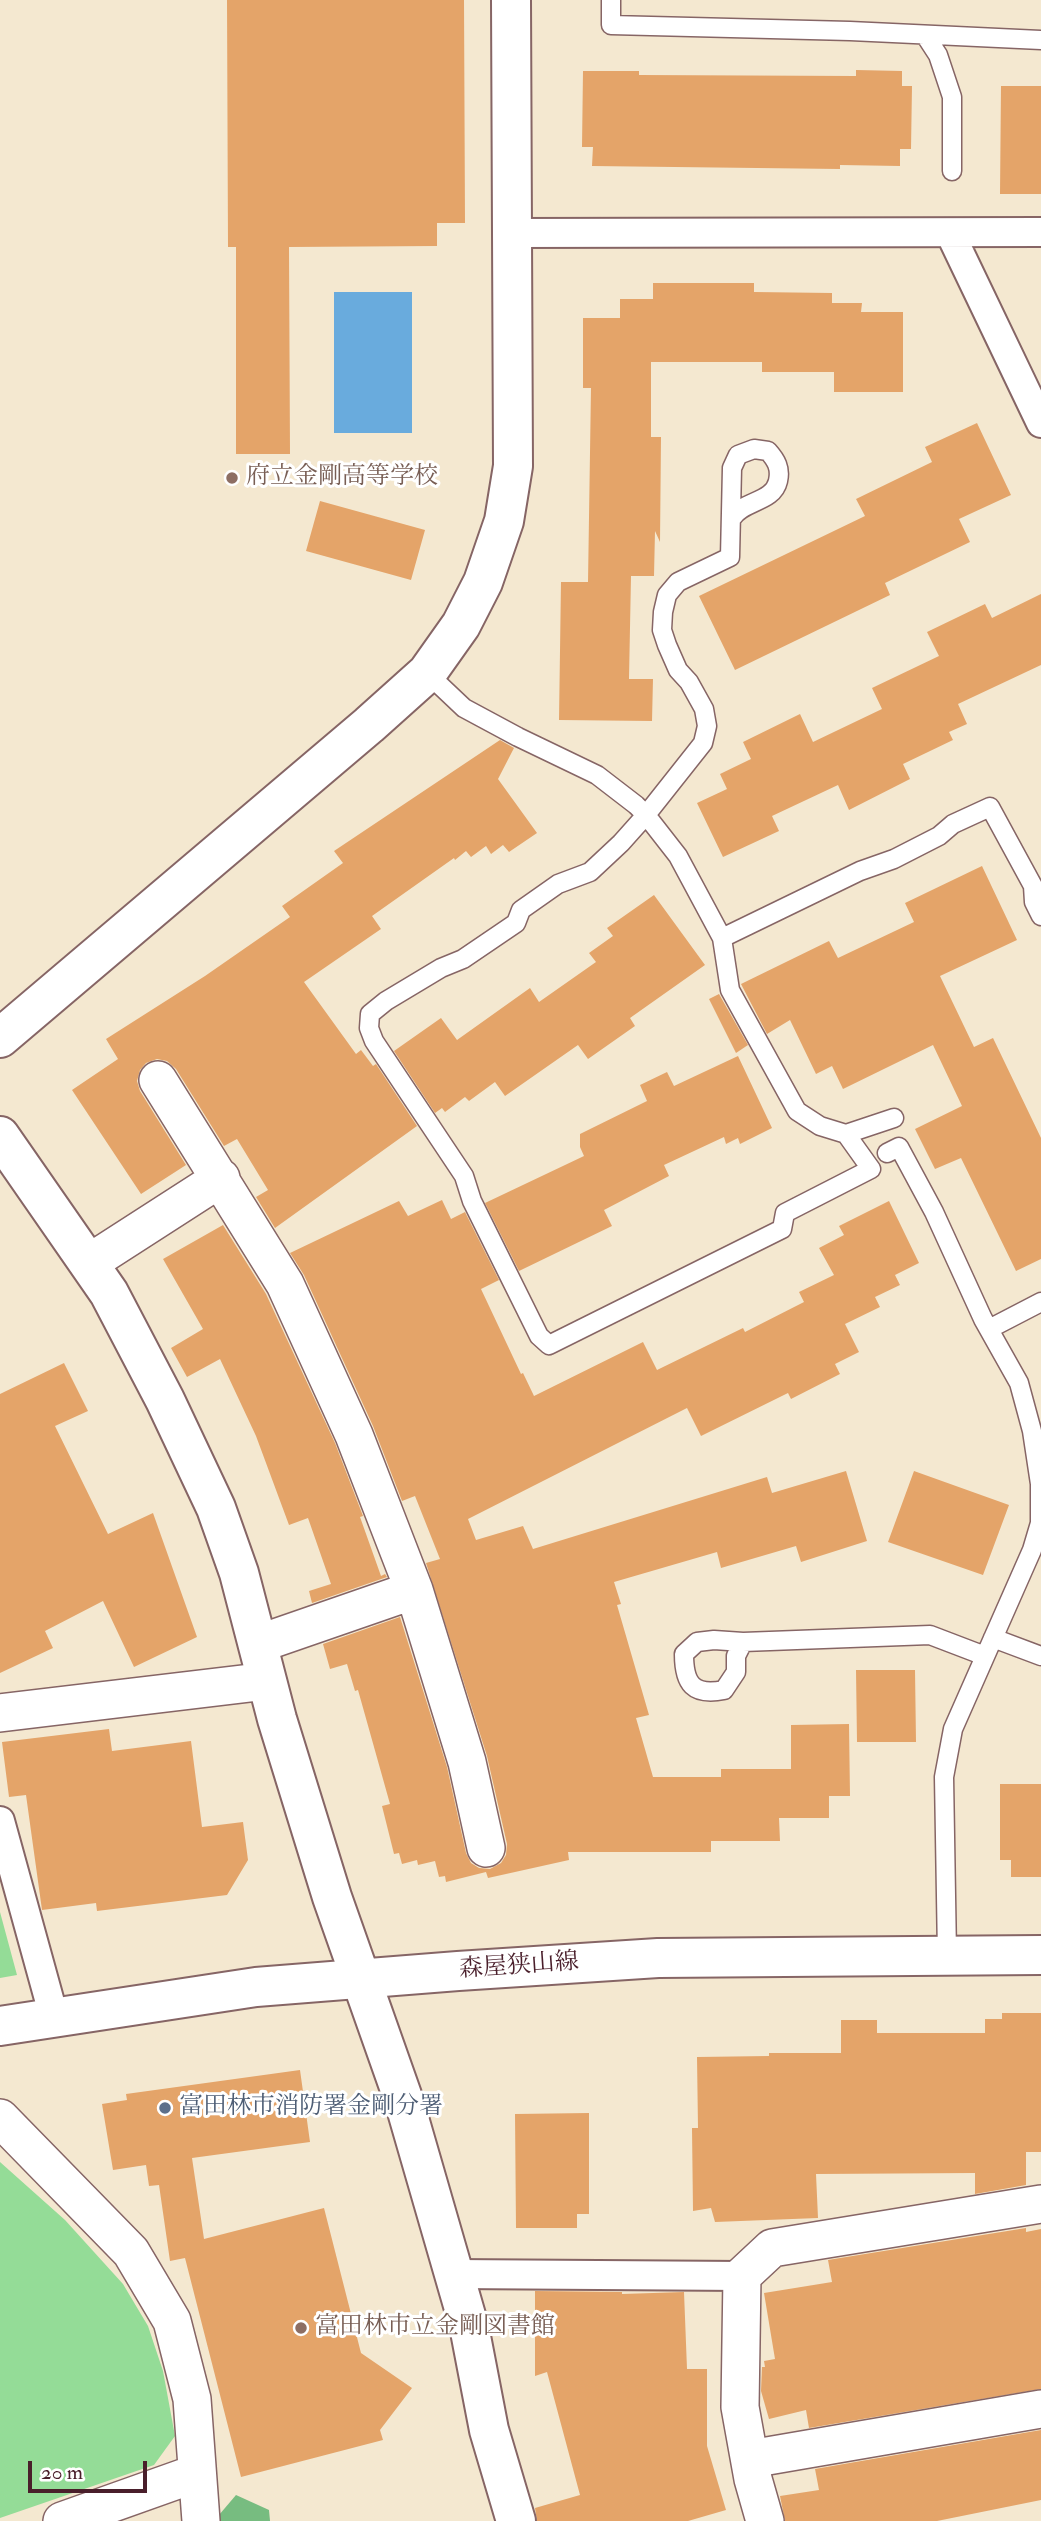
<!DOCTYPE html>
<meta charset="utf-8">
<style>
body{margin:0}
#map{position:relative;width:1041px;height:2521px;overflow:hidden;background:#f4e8d0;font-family:"IM FELL Double Pica",serif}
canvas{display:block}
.scale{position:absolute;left:28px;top:2461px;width:119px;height:32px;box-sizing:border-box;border:4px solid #4a1f2b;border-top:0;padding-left:9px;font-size:21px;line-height:24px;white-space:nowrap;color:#4a1f2b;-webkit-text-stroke:5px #fff;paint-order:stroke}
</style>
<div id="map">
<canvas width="1041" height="2521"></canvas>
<div class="scale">20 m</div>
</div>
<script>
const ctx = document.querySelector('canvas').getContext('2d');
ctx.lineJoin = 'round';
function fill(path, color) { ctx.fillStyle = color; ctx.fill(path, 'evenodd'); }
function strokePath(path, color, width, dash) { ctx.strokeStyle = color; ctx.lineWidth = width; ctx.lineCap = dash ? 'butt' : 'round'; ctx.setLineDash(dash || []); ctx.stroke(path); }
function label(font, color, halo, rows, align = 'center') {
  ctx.font = font + ' "IM FELL Double Pica","Noto Serif JP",serif'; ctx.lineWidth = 6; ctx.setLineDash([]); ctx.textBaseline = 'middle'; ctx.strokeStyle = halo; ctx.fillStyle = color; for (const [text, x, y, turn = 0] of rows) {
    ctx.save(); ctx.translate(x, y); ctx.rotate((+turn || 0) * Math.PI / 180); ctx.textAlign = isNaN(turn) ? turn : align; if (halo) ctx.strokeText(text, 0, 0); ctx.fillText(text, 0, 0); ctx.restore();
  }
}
fill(new Path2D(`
 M0,1912L17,1975L0,1978Z
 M0,2162L65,2220L123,2284L148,2326L163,2371L175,2436L154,2465L0,2518Z`), '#94dc97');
fill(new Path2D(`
 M236,2495L269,2510L270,2521H219V2515Z`), '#77bc80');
fill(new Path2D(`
 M334,292H412V433H334Z`), '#69abdd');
fill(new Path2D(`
 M227,0H464L465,223H437V246L289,247L290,454H236V247H228Z
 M856,70L902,71V86H912L911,149H900V166L840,165V169L592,166L593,147H582L583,71H639V75L856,76Z
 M1001,86H1041V194H1000Z
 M653,283H754V292L832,293V303H862L861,312H903V392H834V372H762V362H651V437H661L660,542L655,531L654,576H631L629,679H653L652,721L559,720L561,582H588L591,388H583V318H620V299H653Z
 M977,423L1011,495L959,519L970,542L885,583L890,595L735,670L699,596L865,516L856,499L932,462L925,447Z
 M320,501L425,530L411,580L306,551Z
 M1041,594V665L958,704L967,724L949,732L953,740L903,764L910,779L849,810L838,785L772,816L779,831L723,857L697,803L727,789L720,774L751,759L743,742L800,714L813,742L882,709L872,688L939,656L927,632L985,604L992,618Z
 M500,740L514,748L498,779L537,833L509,852L503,845L491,854L486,846L471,857L466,851L455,860L454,858L372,916L381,929L304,982L356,1054L361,1050L373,1066L376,1064L417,1126L275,1228L256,1197L268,1190L237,1139L224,1146L176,1069L167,1061L157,1059L146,1063L140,1070L137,1081L140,1091L186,1165L141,1194L72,1090L118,1059L106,1039L205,976L290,917L282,906L343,863L334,851Z
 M982,866L1017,940L940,976L974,1047L993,1038L1041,1138V1259L1016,1271L961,1158L935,1169L915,1129L962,1106L933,1045L843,1089L832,1066L816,1074L790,1020L767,1034L741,984L829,941L838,958L914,922L905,903Z
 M654,895L705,965L630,1018L635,1026L588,1059L578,1045L505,1096L495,1082L469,1101L465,1097L445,1112L442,1108L435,1113L394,1051L441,1018L457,1040L530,988L539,1002L596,962L589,953L613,936L607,928Z
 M719,994L748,1045L736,1053L709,999Z
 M738,1056L772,1128L740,1144L738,1138L726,1144L724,1137L664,1165L669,1176L604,1210L612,1226L519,1271L485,1203L584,1156L580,1147V1134L647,1101L640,1085L667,1072L674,1086Z
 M442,1200L451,1219L465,1212L499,1280L481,1289L521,1374L523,1373L534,1396L643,1342L657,1370L743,1328L745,1332L804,1302L799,1292L834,1275L819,1248L844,1235L839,1226L889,1201L919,1263L895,1275L900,1285L875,1297L880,1307L845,1324L859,1352L835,1364L840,1374L791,1399L788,1393L701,1436L687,1408L468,1519L476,1540L523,1526L533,1549L767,1477L772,1493L846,1471L867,1541L801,1562L796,1546L721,1568L717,1552L614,1582L621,1604L617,1605L649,1715L636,1718L653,1777H721V1769H791V1725L849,1724L850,1796H829V1818H779L780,1841H711V1852H568L569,1860L488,1878L486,1872L446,1882L445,1876L439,1877L435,1861L418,1865L417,1860L402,1864L399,1853L394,1854L382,1806L390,1804L358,1690L355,1691L347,1664L330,1669L323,1644L400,1617L447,1767L466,1853L471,1863L479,1868L490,1869L501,1863L506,1855L507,1844L487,1756L426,1563L440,1559L415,1496L402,1501L373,1426L304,1275L290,1253L399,1201L408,1216Z
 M223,1225L266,1294L335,1443L363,1516L360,1517L381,1576L385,1574L387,1577L312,1603L309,1591L331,1584L308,1518L289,1525L256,1436L220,1359L187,1377L171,1348L203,1329L163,1259Z
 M64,1363L88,1411L55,1426L108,1534L153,1513L197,1637L134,1667L103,1601L45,1631L53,1648L0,1673V1394Z
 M914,1471L1009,1505L983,1575L888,1542Z
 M856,1670H915L916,1742H857Z
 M109,1729L112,1751L191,1741L202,1827L243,1822L248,1860L227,1895L97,1911L96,1903L42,1910L26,1795L9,1797L2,1742Z
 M1000,1784H1041V1877H1011V1860H1000Z
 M1002,2013H1041V2152H1026V2185L975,2194V2173L816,2174L818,2218L715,2222L711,2208L693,2211L692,2128H698L697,2057L769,2056V2053H841V2020H877V2033H985V2019H1002Z
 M300,2070L310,2142L192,2158L204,2239L324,2208L361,2353L412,2388L380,2430L383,2440L241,2477L185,2258L170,2261L159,2185L149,2186L146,2165L113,2170L102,2104L127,2100L126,2094Z
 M589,2113V2214H577V2228H516L515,2114Z
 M1026,2228V2232L1041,2229V2389L809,2428L806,2410L769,2419L761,2391L762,2367H765L764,2361L775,2359L764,2293L832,2282L828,2260Z
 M535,2291L622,2292V2294L684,2292L687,2369H707V2446L726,2510L688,2521H537L535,2508L580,2495L547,2372L535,2376Z
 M1041,2430V2500L937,2521H785L780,2496L819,2490L815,2469Z`), '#e4a469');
const service = new Path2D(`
 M611,0V25L850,31L1041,40
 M925,35L938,55L952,97V171
 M732,518C743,500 773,503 778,481C781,468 776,460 768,451L754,449L738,455L732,468L730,557L678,582L667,595L663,612L662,630L667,645L678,670L689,682L704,709L707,726L703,743L646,815L621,843L590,872L558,884L521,910L516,923L463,959L441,968L386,1001L370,1014L369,1028L374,1041L464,1176L472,1201L539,1336L549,1345L782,1229L785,1213L871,1169L846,1134
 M427,673L464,708L518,737L597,775L636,805L646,815L678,856L722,938L730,990L797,1111L820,1126L846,1134L894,1118
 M722,938L860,871L894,859L939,836L953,824L990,807L1033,886L1034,902L1041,916
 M887,1153L899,1147L934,1212L983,1319L1019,1383L1032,1431L1040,1484V1523L1032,1550L953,1729L944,1777L947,1955
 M989,1329L1041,1302
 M993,1638L1041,1656
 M743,1642L736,1656V1672L724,1690C693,1696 684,1684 684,1654L697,1642L714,1640L743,1642L930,1635L985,1656`);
const pedestrian = new Path2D(`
 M513,233L1041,232
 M950,233L1041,423
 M0,1821L54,2017
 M454,2274L742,2276`);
const minor = new Path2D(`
 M158,1080L285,1284L354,1435L414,1590L467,1762L486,1848
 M89,1263L221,1178
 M258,1644L414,1590
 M0,1713L267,1681
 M0,2118L131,2252L172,2321L192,2399L201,2521
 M750,2459L1041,2409
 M62,2521L197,2473
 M765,2521L753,2479L740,2407L742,2276L772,2248L1041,2204`);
const tertiary = new Path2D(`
 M0,1038L369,725L427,673L461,625L483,582L504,521L513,466L511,0
 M0,1136L109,1293L165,1400L216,1508L239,1573L277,1719L332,1897L404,2101L469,2326L489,2430L516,2521`);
const secondary = new Path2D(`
 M0,2026L256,1987L458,1971L658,1958L1041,1955`);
strokePath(service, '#866565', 21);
strokePath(pedestrian, '#866565', 32);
strokePath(minor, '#866565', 40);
strokePath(tertiary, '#866565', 42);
strokePath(secondary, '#866565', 42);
strokePath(service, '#fff', 18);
strokePath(pedestrian, '#fff', 28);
strokePath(minor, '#fff', 37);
strokePath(tertiary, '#fff', 38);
strokePath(secondary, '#fff', 38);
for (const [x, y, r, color] of [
 [232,478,7,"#8d6e63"],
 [165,2108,7,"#5c6f8a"],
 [301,2328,7,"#8d6e63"]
]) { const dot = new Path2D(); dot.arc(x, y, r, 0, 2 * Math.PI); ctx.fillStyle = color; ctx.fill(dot); strokePath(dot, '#fff', 2.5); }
label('24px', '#785e54', '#fff', [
 ["府立金剛高等学校",246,478],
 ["富田林市立金剛図書館",315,2328]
], 'left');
label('24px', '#4a1f2b', '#fff', [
 ["森屋狭山線",519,1967,-4]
]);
label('24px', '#4e5e75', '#fff', [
 ["富田林市消防署金剛分署",179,2108]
], 'left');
</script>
